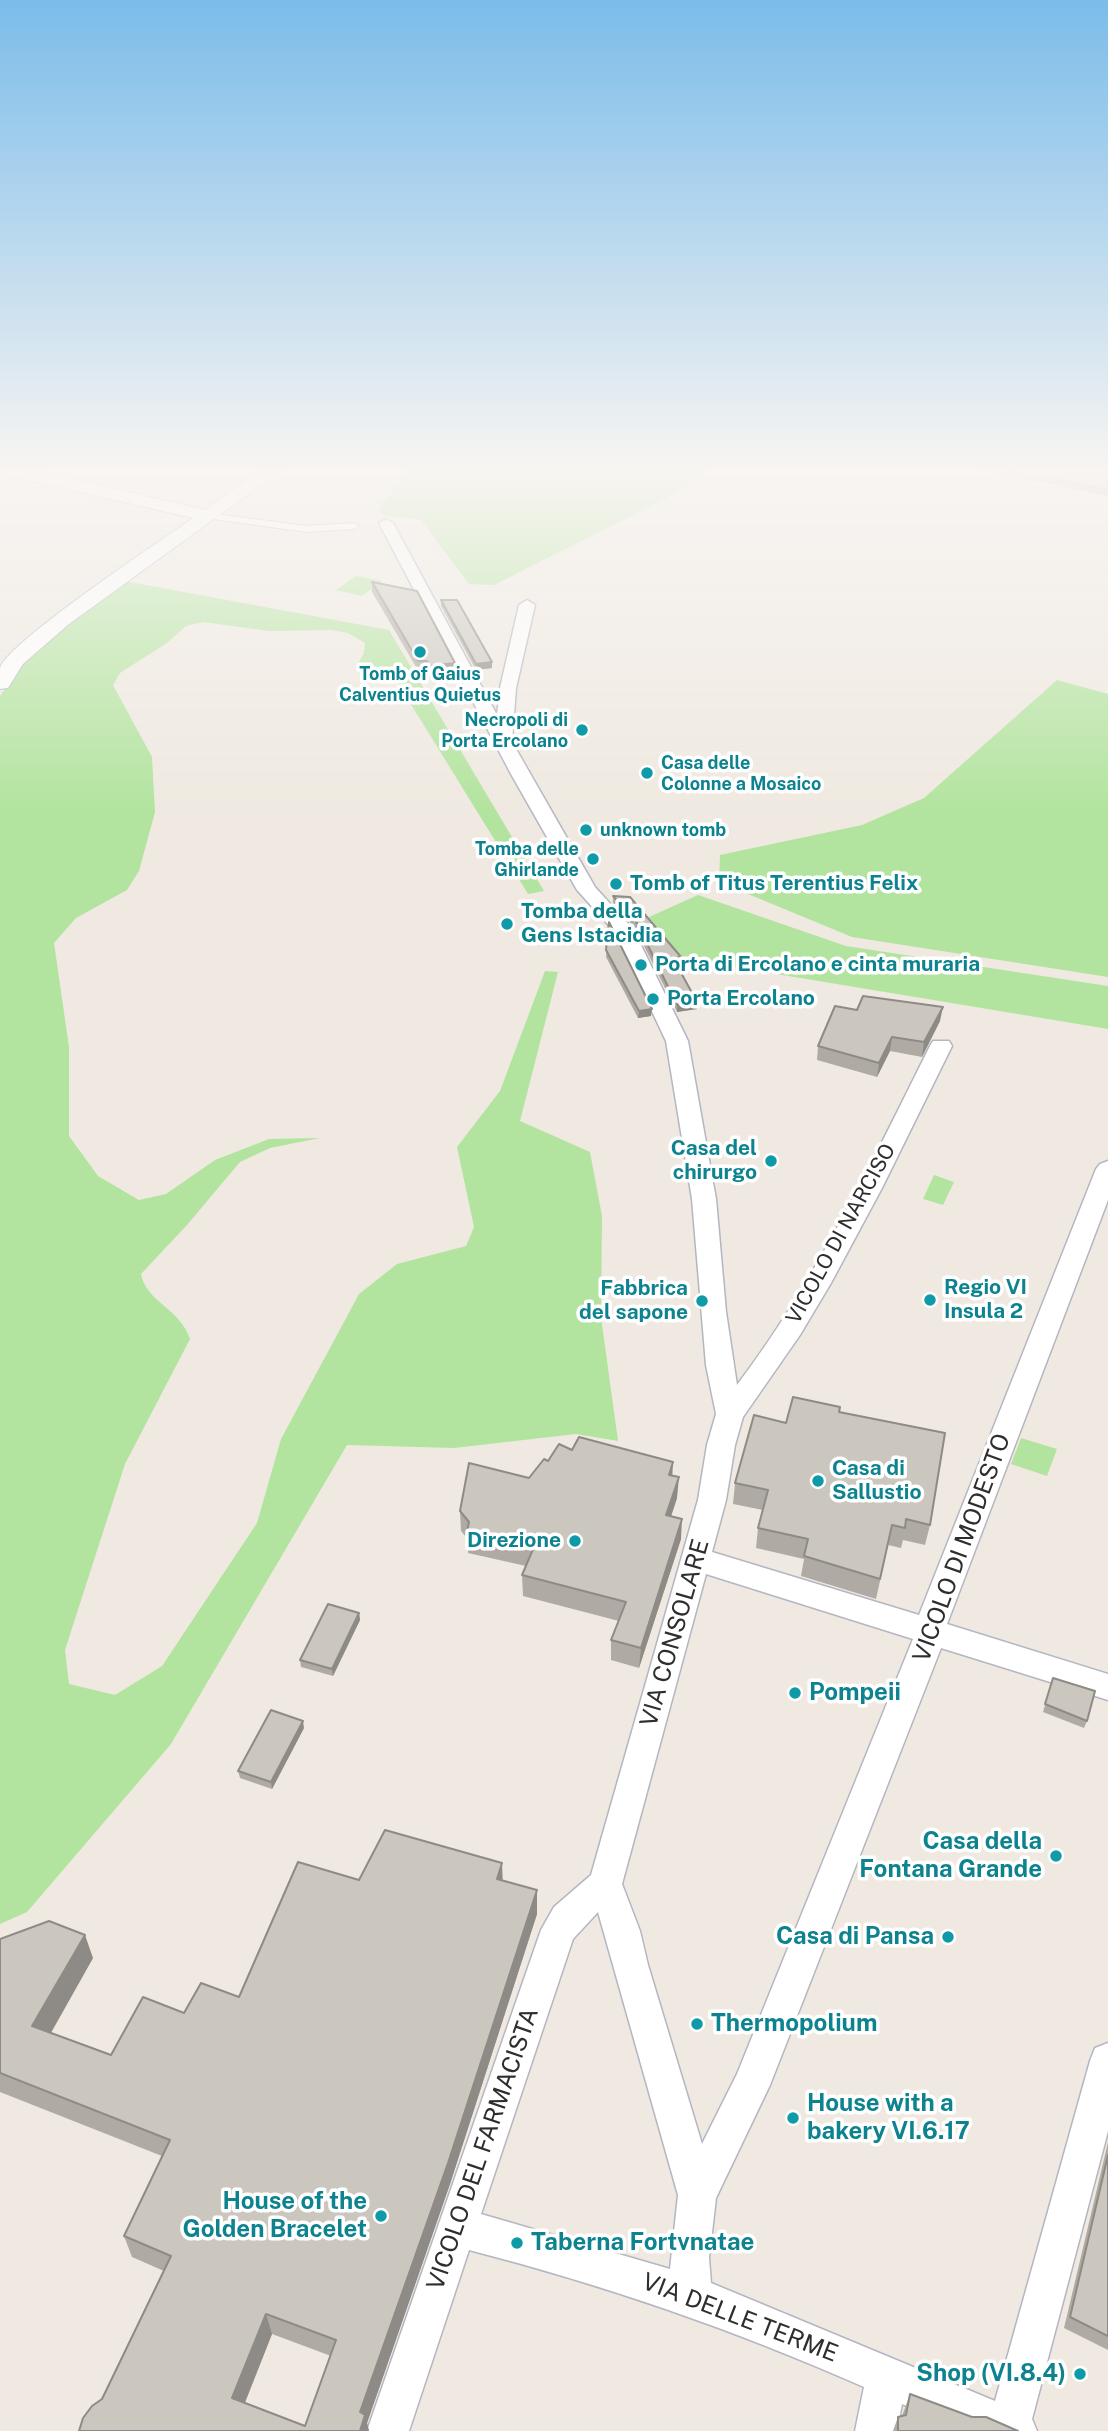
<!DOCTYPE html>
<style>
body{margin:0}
canvas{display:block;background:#efe9e1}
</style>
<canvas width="1108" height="2431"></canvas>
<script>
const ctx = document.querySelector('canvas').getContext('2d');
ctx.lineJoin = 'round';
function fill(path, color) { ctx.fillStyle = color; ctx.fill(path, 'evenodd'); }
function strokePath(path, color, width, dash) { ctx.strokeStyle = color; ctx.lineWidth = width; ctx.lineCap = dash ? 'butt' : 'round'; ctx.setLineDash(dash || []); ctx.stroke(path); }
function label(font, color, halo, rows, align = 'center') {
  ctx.font = font + ' "Public Sans",sans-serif'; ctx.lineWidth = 7; ctx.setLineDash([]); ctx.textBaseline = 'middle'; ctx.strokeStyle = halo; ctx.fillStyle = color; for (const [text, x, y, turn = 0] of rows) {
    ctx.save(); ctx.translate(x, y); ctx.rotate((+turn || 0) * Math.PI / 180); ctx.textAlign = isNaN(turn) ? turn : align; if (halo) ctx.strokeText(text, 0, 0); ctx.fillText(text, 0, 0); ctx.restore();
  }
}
fill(new Path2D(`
 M409,469H707L681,491L494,585L469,584L421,520L383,515L378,509Z
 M356,576L382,581L362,596L336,590Z
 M124,581L389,630L544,891L528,894L391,672L357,665L364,653L365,643L348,633L331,630L269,631L203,622L186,626L167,643L120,673L113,685L152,757L155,812L139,871L127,890L76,918L54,943L69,1047V1136L98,1176L139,1200L166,1194L215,1160L269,1139L320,1138L270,1148L240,1162L187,1225L141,1274C146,1302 180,1308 190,1339L125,1464L65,1650L69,1684L115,1695L162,1666L257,1523L281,1439L359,1294L397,1264L466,1246L474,1227L457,1147L500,1091L545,971L558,972L520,1121L590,1152L602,1216L601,1317L618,1441L576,1434L454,1448L347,1445L171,1744L27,1912L0,1924V696L22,664L58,629Z
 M1057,680L1108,694V977L852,937L719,882L720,855L862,825L924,798Z
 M698,895L846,946L1108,986V1029L674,957L672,947L649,917Z
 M934,1175L954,1182L943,1205L923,1199Z
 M1021,1438L1057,1449L1047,1476L1011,1464Z`), '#b3e49f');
const service = new Path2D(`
 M209,513L307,526L354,523L359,526L354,529L307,532L206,518L204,516Z`);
const pedestrian = new Path2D(`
 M386,519L393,523L497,715L500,688L519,605L527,600L535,605L516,688L512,742L595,887L633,929L688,1041L716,1199L726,1312L737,1385C816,1281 872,1162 930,1046L933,1041H949L952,1046L882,1188L831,1283L800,1335L743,1417L735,1445L726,1500L712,1552L919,1615L1096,1169L1100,1164L1108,1161V1200L947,1624L1108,1674V1700L941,1648L770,2085L716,2198L709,2258L711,2283L995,2401L1090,2061L1095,2048L1108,2043V2131L1032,2419L1037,2431H965L902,2404L897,2431H855L864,2387C735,2330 605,2285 469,2250L409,2431H367L541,1930L554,1907L591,1875L698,1500L707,1445L716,1414L706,1365L692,1199L666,1041L614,931L577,890L511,774L379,523ZM706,1574L913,1639L737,2074L702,2144L648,1965L640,1931L622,1884ZM598,1912L678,2195L670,2269L481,2214L573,1939Z`);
const minor = new Path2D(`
 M0,469H30L205,510L262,469H283L69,624L23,664L8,688L0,689C0,683 0,673 0,668C9,641 162,540 193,518L0,473Z`);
strokePath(service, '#b4b6c1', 2);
strokePath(pedestrian, '#b4b6c1', 3);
strokePath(minor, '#b4b6c1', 2);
fill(service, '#fff');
fill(pedestrian, '#fff');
fill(minor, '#fff');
fill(new Path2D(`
 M976,469H1108V496Z
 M372,582L455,673L430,676L427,671L419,672L372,592Z
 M441,600L492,668L476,670L441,606Z
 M613,896L681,964L676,965L697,1002V1009L677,1012L635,928L613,903Z
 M609,922L651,1016L638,1018L606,957Z
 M857,1010L940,1021L922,1057L890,1051L877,1077L817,1060L818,1046Z
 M839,1412L930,1525L925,1545L903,1540L901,1548L888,1545L876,1599L801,1576L804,1559L756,1548L758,1528L763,1510L733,1504L735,1483L786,1423Z
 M572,1450L672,1476L677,1498L671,1516L681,1539L639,1668L611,1660V1640L619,1621L523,1596L522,1575L526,1566L468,1553L467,1538L461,1531L460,1511L529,1478L548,1461Z
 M359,1613L360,1620L333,1676L301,1667L300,1660Z
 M1053,1678L1087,1721L1084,1728L1043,1712Z
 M304,1728L272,1789L240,1778L238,1771Z
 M359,1880L503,1881L537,1914L450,2184L367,2423L369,2431H79L102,2399L164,2271L132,2257L124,2236L162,2156L0,2092V1939L93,1958L51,2033L111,2055L184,2013L239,1997ZM272,2334L331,2356L305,2426L245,2403Z
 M1108,2142V2350L1064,2328Z
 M910,2394L972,2417L1018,2431H893L898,2417L902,2416Z`), '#afaba4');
fill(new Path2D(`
 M492,662V668L476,670V664Z
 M455,663V673L430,676L429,666Z
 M681,957V964L672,965L673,958Z
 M697,1002V1009L677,1012V1005Z
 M943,1007L940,1021L922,1057L924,1042Z
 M652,1009L651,1016L638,1018L639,1011Z
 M892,1037L890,1051L877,1077L879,1063Z
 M673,1462L672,1482L669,1475Z
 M679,1477L677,1498L665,1535L666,1515Z
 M682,1519L681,1539L639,1668L641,1648Z
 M359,1613L360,1620L333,1676L332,1669Z
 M303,1721L304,1728L272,1789L271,1782Z
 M502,1863L503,1888L497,1879Z
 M537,1890V1914L450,2184L367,2423L369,2431H360V2412Z
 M85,1935L93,1958L41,2050L32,2026Z
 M266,2314L272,2334L239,2417L232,2398Z`), '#8e8b86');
const building = new Path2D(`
 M1004,469H1108V490Z
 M372,582L417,591L455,663L429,666L427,661H418Z
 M441,600H457L492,662L476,664Z
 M613,896L630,897L681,957L673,958L697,1002L677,1005L636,921Z
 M609,922L652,1009L639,1011L606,950Z
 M863,996L943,1007L924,1042L892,1037L879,1063L818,1046L835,1006L857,1010Z
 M793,1397L840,1407L839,1412L945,1433L930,1525L906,1519L905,1528L892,1525L880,1579L804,1556L808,1539L758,1528L768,1490L735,1483L754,1415L786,1423Z
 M579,1437L673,1462L669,1475L679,1477L666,1515L682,1519L641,1648L611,1640L626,1602L522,1575L534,1547L467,1532L469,1522L460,1511L469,1463L529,1478L544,1459L548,1461L559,1444L572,1450Z
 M328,1604L359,1613L332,1669L300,1660Z
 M1053,1678L1095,1691L1087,1721L1045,1704Z
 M271,1710L303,1721L271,1782L238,1771Z
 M385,1830L502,1863L497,1879L537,1890L448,2163L360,2412L365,2415L360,2431H79L83,2418L92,2406L102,2399L171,2256L124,2236L170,2140L0,2073V1939L49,1921L85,1935L32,2026L111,2055L143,1997L184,2013L201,1983L239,1997L298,1862L359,1880ZM266,2314L336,2340L305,2426L232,2398Z
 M1108,2155V2336L1070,2317Z
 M910,2394L972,2417H986L1018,2431H898V2417L906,2415Z`);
fill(building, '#cbc7bf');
strokePath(building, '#8e8b86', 2);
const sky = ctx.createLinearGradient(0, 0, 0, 810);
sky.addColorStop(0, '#7bbcea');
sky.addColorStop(0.58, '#f8f5f2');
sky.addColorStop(1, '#f8f5f200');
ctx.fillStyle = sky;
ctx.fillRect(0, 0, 1108, 810);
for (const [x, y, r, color] of [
 [420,652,7,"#0f9aa8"],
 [582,730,7,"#0f9aa8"],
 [647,773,7,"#0f9aa8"],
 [586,830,7,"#0f9aa8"],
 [593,859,7,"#0f9aa8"],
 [616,884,7,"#0f9aa8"],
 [507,924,7,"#0f9aa8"],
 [641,965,7,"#0f9aa8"],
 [653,999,7,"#0f9aa8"],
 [771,1161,7,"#0f9aa8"],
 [930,1300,7,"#0f9aa8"],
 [702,1301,7,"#0f9aa8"],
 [818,1481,7,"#0f9aa8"],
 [575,1541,7,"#0f9aa8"],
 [795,1693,7,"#0f9aa8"],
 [1056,1856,7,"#0f9aa8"],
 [948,1937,7,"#0f9aa8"],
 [697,2024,7,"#0f9aa8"],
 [793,2118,7,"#0f9aa8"],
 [381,2216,7,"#0f9aa8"],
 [517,2243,7,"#0f9aa8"],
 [1080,2374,7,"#0f9aa8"]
]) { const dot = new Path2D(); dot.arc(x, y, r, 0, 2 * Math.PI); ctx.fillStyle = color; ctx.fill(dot); strokePath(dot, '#fff', 2.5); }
label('bold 18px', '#0d838f', '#fff', [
 ["Tomb of Gaius",420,674,"center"],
 ["Calventius Quietus",420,695,"center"],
 ["Necropoli di",568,720],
 ["Porta Ercolano",568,741],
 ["Casa delle",661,763,"left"],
 ["Colonne a Mosaico",661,784,"left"],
 ["unknown tomb",600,830,"left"],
 ["Tomba delle",579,849],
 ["Ghirlande",579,870]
], 'right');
label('bold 21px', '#0d838f', '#fff', [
 ["Tomb of Titus Terentius Felix",630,884],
 ["Tomba della",521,912],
 ["Gens Istacidia",521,936],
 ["Porta di Ercolano e cinta muraria",655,965],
 ["Porta Ercolano",667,999],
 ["Casa del",757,1149,"right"],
 ["chirurgo",757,1173,"right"],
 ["Regio VI",944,1288],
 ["Insula 2",944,1312],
 ["Fabbrica",688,1289,"right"],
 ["del sapone",688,1313,"right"],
 ["Casa di",832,1469],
 ["Sallustio",832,1493],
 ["Direzione",561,1541,"right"]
], 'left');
label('21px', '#2e2e2e', '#fff', [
 ["VICOLO DI NARCISO",841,1234,-61]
]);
label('24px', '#2e2e2e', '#fff', [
 ["VICOLO DI MODESTO",962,1548,-70],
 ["VIA CONSOLARE",675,1633,-74],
 ["VICOLO DEL FARMACISTA",483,2149,-71],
 ["VIA DELLE TERME",740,2318,21]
]);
label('bold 24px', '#0d838f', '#fff', [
 ["Pompeii",809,1693],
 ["Casa della",1042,1842,"right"],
 ["Fontana Grande",1042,1870,"right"],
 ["Casa di Pansa",934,1937,"right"],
 ["Thermopolium",711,2024],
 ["House with a",807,2104],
 ["bakery VI.6.17",807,2132],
 ["House of the",367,2202,"right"],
 ["Golden Bracelet",367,2230,"right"],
 ["Taberna Fortvnatae",531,2243],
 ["Shop (VI.8.4)",1066,2374,"right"]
], 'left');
</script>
